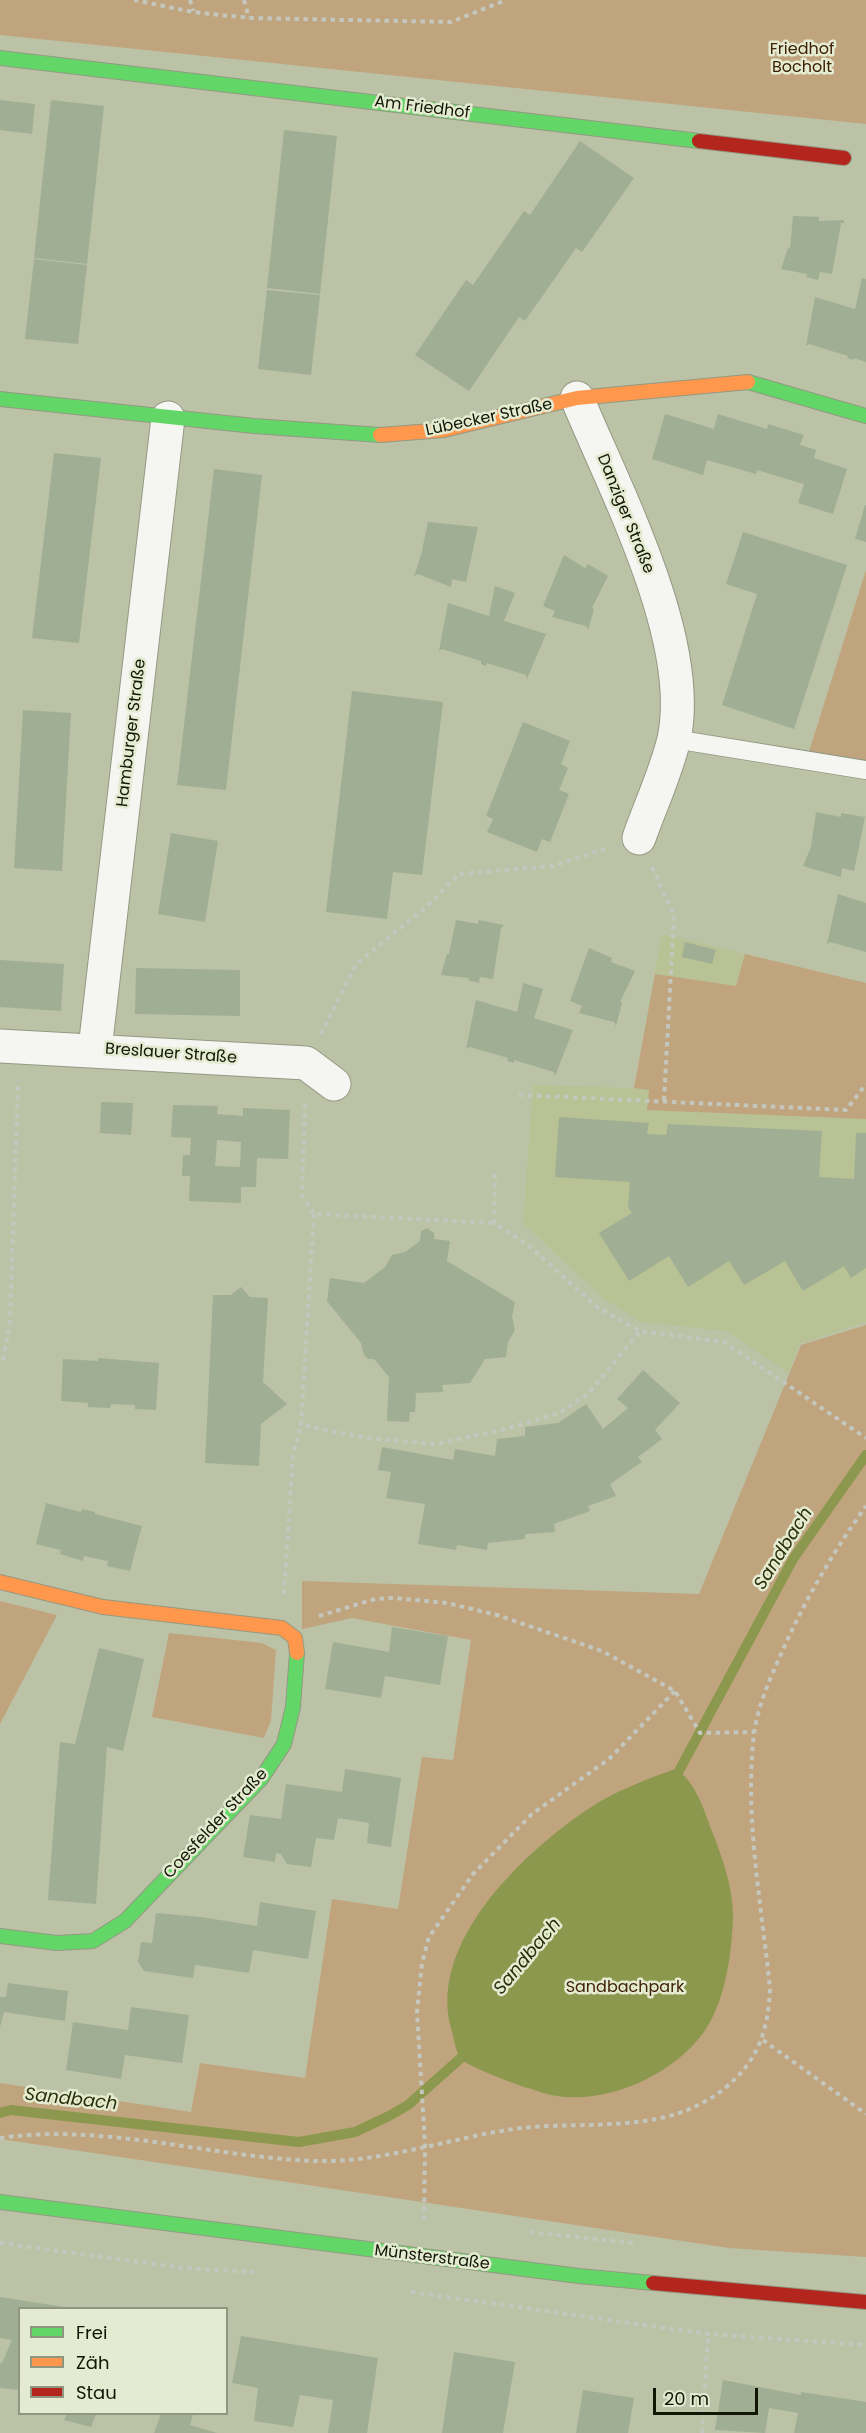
<!DOCTYPE html>
<meta charset="utf-8">
<style>
body{margin:0}
#map{position:relative;width:866px;height:2433px;overflow:hidden;background:#bcc2a6;font-family:Poppins,sans-serif}
canvas{display:block}
.legend{position:absolute;left:18px;top:2307px;width:210px;height:108px;box-sizing:border-box;background:#e4ebd1;border:2px solid #90967f;margin:0;padding:8px 10px;list-style:none;font-size:18px;color:#121604}
.legend li{display:flex;align-items:center;gap:12px;height:30px}
.legend b{width:30px;border:2px solid #90967f}
.scale{position:absolute;left:653px;top:2388px;width:105px;height:27px;box-sizing:border-box;border:3px solid #121604;border-top:0;padding-left:8px;font-size:18px;line-height:21px;white-space:nowrap;color:#121604;-webkit-text-stroke:4px #e4ebd1;paint-order:stroke}
</style>
<div id="map">
<canvas width="866" height="2433"></canvas>
<ul class="legend">
<li><b style="height:8px;background:#63d668"></b>Frei</li>
<li><b style="height:8px;background:#ff974d"></b>Zäh</li>
<li><b style="height:8px;background:#b3261e"></b>Stau</li>
</ul>
<div class="scale">20 m</div>
</div>
<script>
const ctx = document.querySelector('canvas').getContext('2d');
ctx.lineJoin = 'round';
function fill(path, color) { ctx.fillStyle = color; ctx.fill(path, 'evenodd'); }
function strokePath(path, color, width, dash) { ctx.strokeStyle = color; ctx.lineWidth = width; ctx.lineCap = dash ? 'butt' : 'round'; ctx.setLineDash(dash || []); ctx.stroke(path); }
function label(font, color, halo, rows, align = 'center') {
  ctx.font = font + ' Poppins,sans-serif'; ctx.lineWidth = 5; ctx.setLineDash([]); ctx.textBaseline = 'middle'; ctx.strokeStyle = halo; ctx.fillStyle = color; for (const [text, x, y, turn = 0] of rows) {
    ctx.save(); ctx.translate(x, y); ctx.rotate((+turn || 0) * Math.PI / 180); ctx.textAlign = isNaN(turn) ? turn : align; if (halo) ctx.strokeText(text, 0, 0); ctx.fillText(text, 0, 0); ctx.restore();
  }
}
fill(new Path2D(`
 M662,934L866,983V1322L800,1344L788,1373L727,1331L641,1322L604,1299L523,1223L533,1085L634,1088Z`), '#b8c295');
fill(new Path2D(`
 M0,0H866V124L0,35Z
 M866,570V762L809,752Z
 M745,954L866,983V1119L647,1110L649,1090L634,1088L655,974L736,986Z
 M866,1325V2257L729,2248L0,2139V2083L191,2112L200,2063L305,2078L332,1899L398,1909L422,1757L453,1760L471,1640L352,1618L302,1629V1581L699,1594L801,1345Z
 M0,1601L57,1615L0,1724Z
 M169,1633L262,1643L276,1650L271,1720L264,1738L152,1717Z`), '#c0a47e');
fill(new Path2D(`
 M675,1769C694,1779 704,1809 711,1829C722,1856 733,1887 733,1917C732,1954 725,2002 704,2032C672,2076 605,2106 551,2095C542,2093 533,2089 524,2087C512,2083 470,2067 462,2060C455,2052 454,2038 451,2028C428,1942 523,1853 588,1809C615,1791 645,1780 675,1769Z`), '#8b984e');
strokePath(new Path2D(`
 M673,1782L793,1559L866,1455
 M0,2113L11,2110L299,2142L355,2132L389,2116L408,2105L471,2049`), '#8b984e', 10);
fill(new Path2D(`
 M0,100L35,104L32,134L0,130Z
 M51,100L104,106L87,264L34,258Z
 M284,130L337,136L320,294L267,288Z
 M580,141L634,178L582,252L576,248L525,321L519,317L469,391L415,355L466,280L473,285L524,211L530,215Z
 M793,216L819,217V221L844,220V223H841L832,274L820,272L818,280L806,277L807,274L781,269L788,248L790,249Z
 M34,259L87,265L78,344L25,339Z
 M862,278L866,279V362L854,358V360L847,358L848,356L809,344L806,346L815,297L855,309Z
 M267,290L320,295L311,375L258,369Z
 M665,414L714,429L718,414L767,429L768,424L804,435L800,445L816,450L814,458L847,469L833,514L798,503L804,484L790,480L757,470L756,474L707,460L703,475L652,459Z
 M54,453L101,458L79,643L32,638Z
 M214,469L262,475L226,790L177,785Z
 M865,505H866V542L855,539Z
 M428,522L478,527L466,582L452,579L451,587L418,574L414,576L421,555Z
 M743,532L847,565L794,729L722,705L757,594L726,584Z
 M564,555L585,568L588,564L608,576L592,608L594,609L588,630L586,626L552,617L555,611L543,606Z
 M495,586L515,593L504,621L546,634L527,679L526,675L487,663L486,666L481,664V661L442,649L439,651L448,603L489,616Z
 M352,691L443,702L422,875L393,872L387,919L326,912Z
 M23,710L71,713L62,871L14,868Z
 M523,722L570,741L561,764L568,768L559,790L569,794L550,842L542,839L537,852L487,832L493,819L486,816Z
 M816,812L841,817V813L865,817L854,871L842,868L841,877L803,866L811,847Z
 M171,833L218,841L205,922L158,914Z
 M838,894L866,903V952L830,942L827,944Z
 M456,920L478,924L479,920L504,925L501,928L493,979L480,977L479,983L468,980L469,978L441,975L447,954H449Z
 M685,942L716,950L712,964L682,957Z
 M589,948L612,958L611,962L635,971L620,1002L622,1003L616,1026L614,1022L579,1013L582,1006L570,1001Z
 M0,960L64,964L61,1011L0,1007Z
 M136,968L240,970V1016L135,1014Z
 M523,983L543,989L534,1018L573,1030L555,1076L554,1072L514,1060V1063L507,1061L508,1058L470,1047L466,1049L476,1000L517,1012Z
 M101,1102L133,1103L131,1135L100,1133Z
 M173,1105L218,1106L217,1114L243,1116V1108L290,1110L288,1159L257,1158L256,1187H241V1203L189,1201L190,1176H182L183,1155H190L191,1138L171,1137ZM217,1140L241,1142L240,1167L215,1166Z
 M559,1117L649,1123L647,1134L666,1135L668,1124L822,1131L819,1177L854,1179L856,1133H866V1268L851,1278L844,1266L803,1291L785,1261L744,1285L729,1261L688,1287L669,1256L629,1281L599,1233L632,1213L628,1207L630,1182L555,1177Z
 M427,1228L434,1233V1239L450,1241L447,1261L515,1302L512,1317L515,1330L508,1342L506,1357L485,1359L470,1383L442,1385L443,1392L416,1393L415,1412H410L409,1422L387,1421L389,1377L374,1359H368L364,1355L361,1343L327,1301L330,1278L364,1283L385,1267L392,1255L405,1252L420,1241L421,1231Z
 M241,1287L250,1297L268,1298L263,1382L287,1404L261,1424L259,1466L205,1463L213,1295H231Z
 M98,1358L159,1363L156,1410L135,1409V1405L111,1404L110,1408L88,1407V1403L61,1401L63,1359L98,1361Z
 M643,1370L680,1403L655,1430L662,1439L638,1457L642,1462L610,1484L616,1496L588,1506L590,1511L554,1524L555,1532L525,1534V1539L488,1543L487,1550L457,1545L456,1550L418,1544L425,1504L386,1498L391,1472L378,1470L382,1447L453,1460L455,1449L495,1456L497,1439L525,1436V1427L558,1423L586,1404L603,1429L628,1408L617,1399Z
 M46,1503L81,1512L82,1509L95,1512V1514L142,1526L130,1571L107,1566L108,1561L84,1556L83,1561L60,1554L61,1550L36,1544Z
 M392,1627L448,1636L440,1685L385,1676L381,1698L325,1689L333,1642L389,1652Z
 M99,1648L144,1659L123,1751L107,1747L96,1904L48,1900L60,1742L75,1744Z
 M345,1769L401,1778L391,1847L367,1843L369,1823L338,1818L334,1840L316,1838L311,1867L287,1864L281,1854L276,1853L275,1862L243,1857L250,1815L281,1819L286,1784L342,1792Z
 M260,1902L316,1911L308,1959L253,1950L249,1973L195,1965L193,1978L144,1971L138,1962L141,1942L152,1943L156,1913L201,1917L257,1926Z
 M8,1983L68,1991L65,2021L4,2012L0,2027V1997H6Z
 M131,2007L189,2015L182,2063L125,2055L121,2079L66,2070L73,2022L128,2030Z
 M0,2297L64,2307L20,2308V2390L0,2388V2363H2L12,2340L0,2338Z
 M241,2336L378,2358L367,2433H328L333,2400L300,2395L293,2427L254,2421L258,2388L232,2383Z
 M454,2352L515,2362L503,2433H442Z
 M723,2380L801,2395V2392L866,2402V2433H794L798,2413L769,2408L765,2433L715,2430Z
 M583,2390L634,2398L628,2433H576Z
 M67,2414H96L91,2427L64,2420Z
 M161,2414L193,2415L190,2425L217,2433H154Z`), '#a0ae93');
const lane = new Path2D(`
 M674,739L866,770`);
const street = new Path2D(`
 M577,398C615,490 695,640 674,739C666,773 650,806 639,838
 M0,1046L306,1063L334,1084
 M95,1049L168,418`);
const fast = new Path2D(`
 M0,58L699,141
 M748,382L866,416
 M0,399L254,426L380,435
 M0,1936L57,1943L93,1941L125,1921L261,1779L284,1744L293,1707L297,1653
 M0,2202L579,2276L653,2283`);
const slow = new Path2D(`
 M380,435L444,430L577,398L748,382
 M0,1582L103,1607L282,1628L295,1638L297,1653`);
const jam = new Path2D(`
 M699,141L844,158
 M653,2283L866,2302`);
strokePath(lane, '#949983', 20);
strokePath(street, '#949983', 35);
strokePath(fast, '#949983', 16);
strokePath(slow, '#949983', 16);
strokePath(jam, '#949983', 16);
strokePath(new Path2D(`
 M134,0L193,12L249,18L451,22L506,0
 M190,0L193,11
 M244,0L249,18
 M652,867L674,915L664,1101
 M321,1034L356,964L425,908L459,874L553,866L608,848
 M519,1095L846,1110L866,1084
 M305,1104L302,1195L314,1214L494,1223
 M495,1174L494,1223L528,1245L597,1307L640,1331L724,1342L866,1438
 M314,1214L301,1425L367,1438L436,1444L505,1429L559,1413L588,1394L640,1331
 M3,1360L10,1322L18,1081
 M284,1594L293,1454L301,1425
 M319,1616L375,1599L394,1598L447,1603L497,1615L602,1651L675,1691L700,1733L754,1732
 M763,2040L866,2114
 M0,2138C106,2123 209,2157 315,2161C379,2163 444,2140 507,2130C580,2118 662,2139 725,2088C758,2061 768,2031 770,1989C762,1906 744,1818 754,1734C757,1710 768,1683 778,1661C802,1605 831,1555 866,1506
 M424,2220L425,2145L417,2012L422,1963L429,1937L473,1874L532,1814L609,1759L675,1691
 M530,2232L633,2243
 M0,2243L184,2268L255,2272
 M411,2292L708,2334L866,2345
 M702,2433L708,2334`), '#c4c7be', 4, [4.5, 4.5]);
strokePath(lane, '#f5f6f2', 18);
strokePath(street, '#f5f6f2', 33);
strokePath(fast, '#63d668', 14);
strokePath(slow, '#ff974d', 14);
strokePath(jam, '#b3261e', 14);
label('16px', '#3f2106', '#e4ebd1', [
 ["Friedhof",802,50],
 ["Bocholt",802,68],
 ["Sandbachpark",625,1988]
]);
label('16px', '#121604', '#e4ebd1', [
 ["Am Friedhof",422,108,7],
 ["Lübecker Straße",489,418,-12],
 ["Danziger Straße",625,514,68],
 ["Hamburger Straße",132,733,-83],
 ["Breslauer Straße",171,1054,4],
 ["Coesfelder Straße",216,1824,-47],
 ["Münsterstraße",432,2258,7]
]);
label('italic 18px', '#2a3009', '#e4ebd1', [
 ["Sandbach",784,1549,-58],
 ["Sandbach",528,1957,-50],
 ["Sandbach",71,2100,6]
]);
</script>
